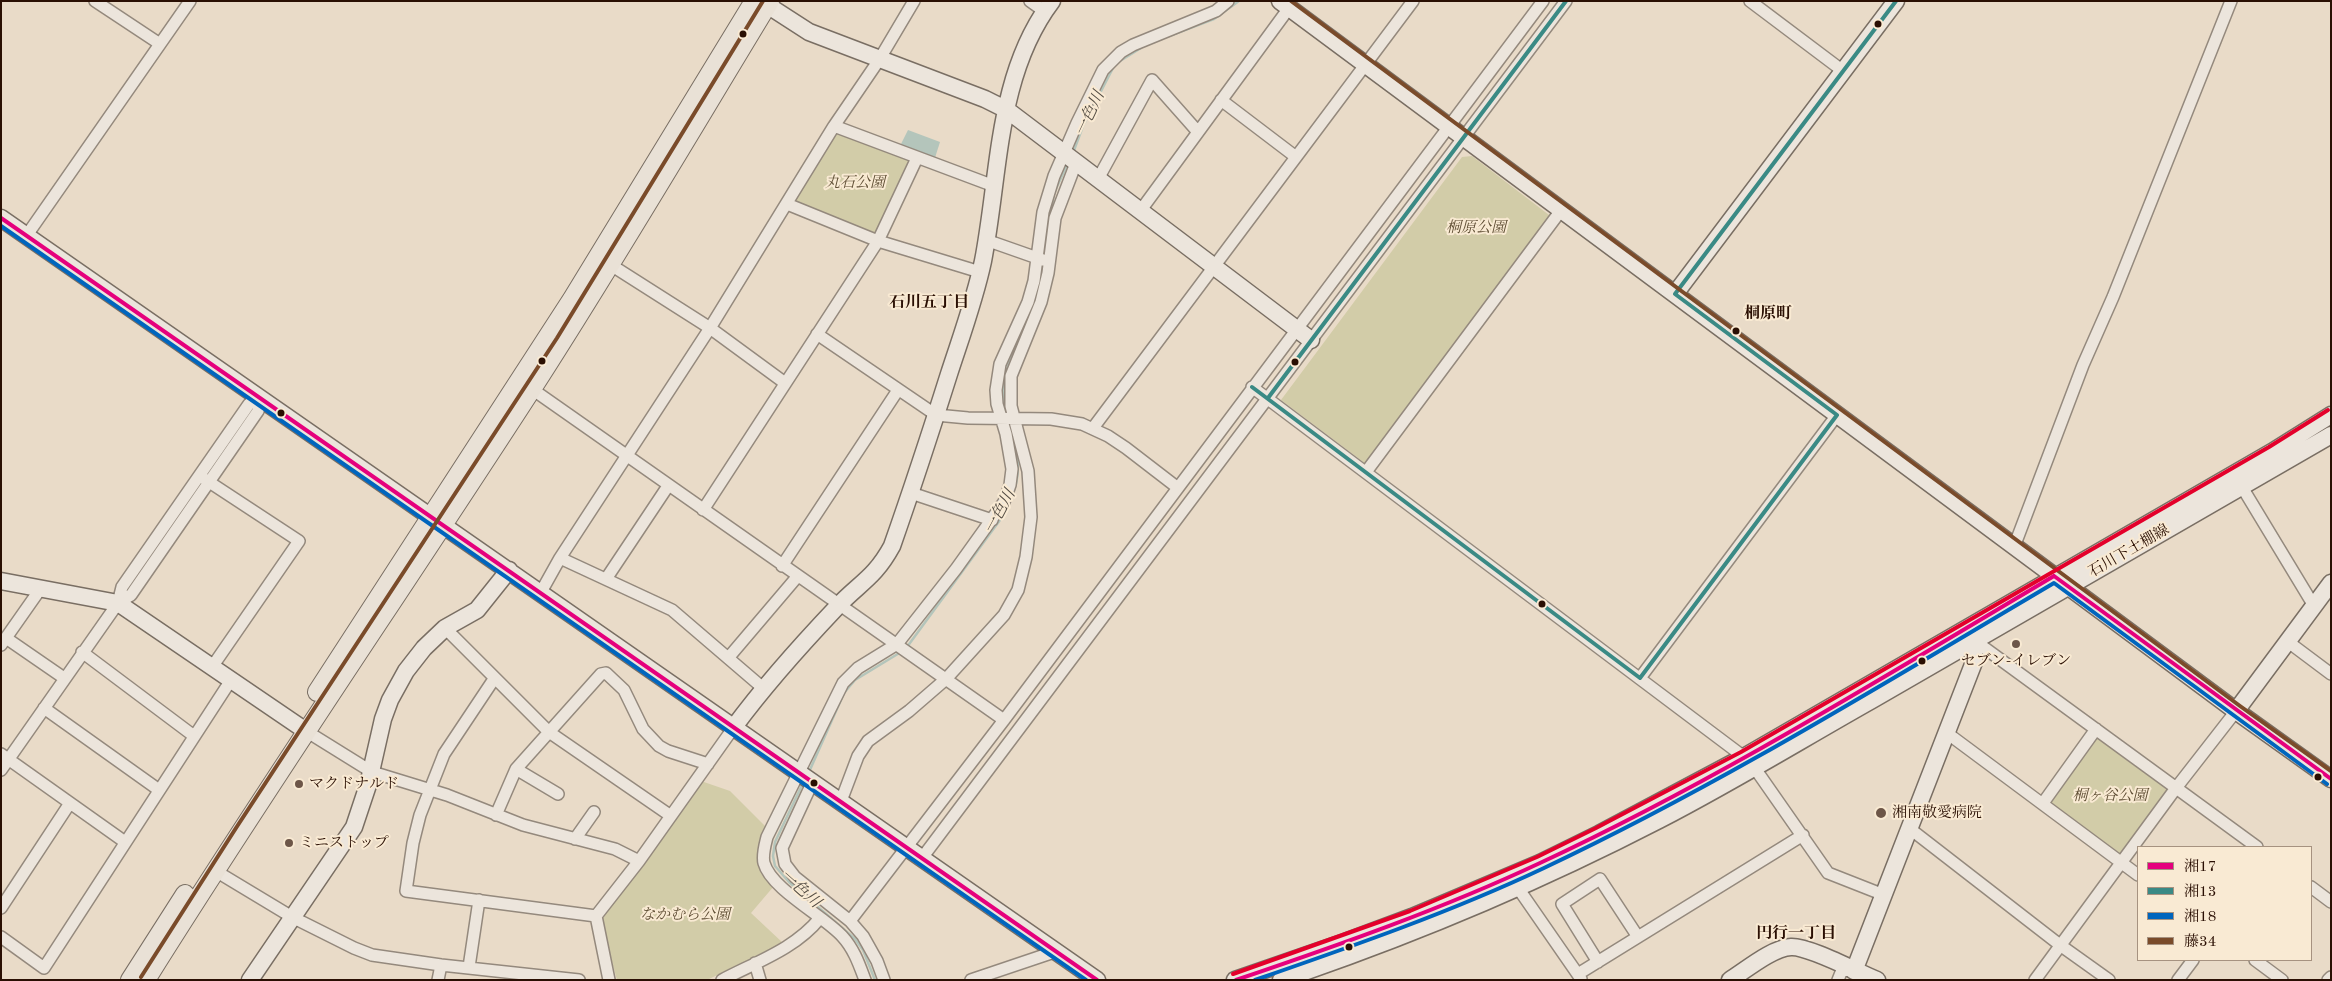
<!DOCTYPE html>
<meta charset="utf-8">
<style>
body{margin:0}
#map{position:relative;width:2332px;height:981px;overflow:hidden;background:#e9dbc8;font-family:"Old Standard TT","Noto Serif JP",serif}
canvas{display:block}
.frame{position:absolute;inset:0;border:2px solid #2a0f03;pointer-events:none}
.legend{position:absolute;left:2137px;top:846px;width:175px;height:115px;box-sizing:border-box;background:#f9ead3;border:1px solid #a69280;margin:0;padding:6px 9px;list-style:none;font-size:15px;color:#2a0f03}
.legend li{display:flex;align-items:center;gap:10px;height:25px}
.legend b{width:25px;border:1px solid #a69280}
</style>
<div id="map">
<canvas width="2332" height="981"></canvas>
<div class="frame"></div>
<ul class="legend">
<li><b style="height:6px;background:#e5007d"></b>湘17</li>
<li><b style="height:6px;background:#3a8a85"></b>湘13</li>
<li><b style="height:6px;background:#0065bd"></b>湘18</li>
<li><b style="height:6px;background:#7a4b2a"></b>藤34</li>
</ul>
</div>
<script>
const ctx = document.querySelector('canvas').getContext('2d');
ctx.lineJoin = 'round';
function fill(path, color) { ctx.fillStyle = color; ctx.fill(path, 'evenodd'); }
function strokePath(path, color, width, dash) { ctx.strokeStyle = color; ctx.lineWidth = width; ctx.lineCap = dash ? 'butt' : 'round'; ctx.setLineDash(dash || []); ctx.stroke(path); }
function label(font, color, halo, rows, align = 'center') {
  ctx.font = font + ' "Old Standard TT","Noto Serif JP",serif'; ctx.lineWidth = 4; ctx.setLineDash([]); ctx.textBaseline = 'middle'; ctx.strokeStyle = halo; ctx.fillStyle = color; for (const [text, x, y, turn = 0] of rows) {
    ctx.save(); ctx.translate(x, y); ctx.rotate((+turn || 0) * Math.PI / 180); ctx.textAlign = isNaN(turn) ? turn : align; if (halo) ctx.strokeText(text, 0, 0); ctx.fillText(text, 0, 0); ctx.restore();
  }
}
fill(new Path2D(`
 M834,126L917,158L878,241L787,204Z
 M1472,156L1549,215L1550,219L1366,464L1281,400L1462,157Z
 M2096,729L2176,788L2122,863L2043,803Z
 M701,781L730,791L766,827L759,856L774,886L751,913L783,943L707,980H617L601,921Z`), '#d2cca8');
fill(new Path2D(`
 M908,130L940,142L933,164L898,150Z`), '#b4c5bb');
strokePath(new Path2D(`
 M1169,36L1214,19L1239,1
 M1120,61L1141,48
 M1073,153L1083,126L1113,68
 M1044,256L1054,193L1068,163
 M1006,416C995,370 1021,342 1034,301C1039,289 1041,276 1043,264
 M1008,421C1017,448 1024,473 1010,500
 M907,647L1000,520L1006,509
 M809,772L844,693L855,680L901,652
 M803,783L775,842L773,856L775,866L789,882L855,939L863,950L875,980`), '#b4c5bb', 2.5);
const street = new Path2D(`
 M95,1L160,44
 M1030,1L1044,11
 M1750,1L1843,71
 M1221,100L1296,157
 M834,126L994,186
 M1098,179L1152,80L1198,132
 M787,204L878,241L980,272
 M1141,210L1289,8
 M27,235L190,1
 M986,240L1043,260
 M611,265L710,328L785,383
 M817,334L936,415L968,418L1051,419L1082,424L1108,436L1126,448L1178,488
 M1252,387L1744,757
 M532,389L1004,720
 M1093,428L1413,1
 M1366,472L1562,209
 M200,476L299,541L212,667
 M2242,487L2314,606
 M911,493L992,520
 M703,510L878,241L917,158
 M2014,547L2083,365L2113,297L2231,1
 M560,558L672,610L763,688
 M782,566L898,390
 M606,579L668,486
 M541,592L560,558L710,328L834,126L879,60L914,1
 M118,603L131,595L258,411L261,397
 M445,628L549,732L671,816
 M6,638L64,678
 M1975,641L2257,847
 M2287,641L2331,674
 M1,645L41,588
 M82,652L194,736
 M729,657L797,577
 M1640,678L1837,415
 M494,679L444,754L420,815L413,843L406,891L596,916
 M44,708L159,790
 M306,731L372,772L447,795L523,825L615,849L639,861
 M1947,733L2138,875
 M1,754L125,842
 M1754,767L1828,873L1884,895
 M516,769L558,794
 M1,770L118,603L122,587L249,404L261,397
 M813,781L782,848L785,864L795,877L850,921L863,936L877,961L884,980
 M841,801L858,756L868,741L909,711L946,679L1004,615L1018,590L1026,557L1031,517L1028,471L1011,406V376L1041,302L1048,273L1055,218L1076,163
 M2043,803L2096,729
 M496,815L516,769L601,674L606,673L624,690L643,729L659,746L668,751L708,764
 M1909,828L2060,945L2109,980
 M575,839L594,812
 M922,858L1566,1
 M214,870L292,917L354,948L372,955L441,965L579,980
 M2311,887L2331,902
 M1518,888L1581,979
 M1,908L70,803
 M850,921L1004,720L1543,1
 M1,937L44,968L231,680
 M2255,960L2282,980
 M1598,962L1562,904L1600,879L1638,937
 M755,963L760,980
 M469,967L479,900
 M1578,974L1803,835
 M438,980L441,965
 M609,980L596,916L639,861L734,727
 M722,980C756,962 795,949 820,918
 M865,980C859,964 854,949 842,936C824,916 771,889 764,863C762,855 765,845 767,837L843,683L858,668L897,644L956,569L1004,502L1010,485L1012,469L1006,434L997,404L996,390L1000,364L1028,302L1034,281L1043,212L1054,176L1077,123L1103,70L1121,52L1133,45L1216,11L1228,1
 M971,980L1057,951
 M1838,980L1842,970L1852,971
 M2035,980L2176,788L2236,711
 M2178,980L2193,960
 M2328,980L2331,977`);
const secondary = new Path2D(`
 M761,1L809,32L985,99L1007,110L1311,340
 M1280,1L2236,711L2331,779
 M1,218L1097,980
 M1675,294L1896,1
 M1,581L118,603L306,731
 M2236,711L2331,583
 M734,727C765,685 800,646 836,608C859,583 874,579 892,546C912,489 931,431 949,374C961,337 975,299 983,261C1000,174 996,75 1052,1
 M1854,971L1974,662L1975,641
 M250,980L354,827L368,785L383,719L390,700L406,671L424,648L445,628L477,610L509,570
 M1235,980L1345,942L1412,917L1540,863L1599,834L1744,757L2272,452L2331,415
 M1281,980C1411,936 1537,883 1659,820C1731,783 1801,740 1872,700C2025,613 2177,523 2331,435
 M1730,980C1746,970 1772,948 1791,947C1809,946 1857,972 1877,980`);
const primary = new Path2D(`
 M317,692L572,299L754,1
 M130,980L185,894
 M146,980C271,780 404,587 532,389C614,262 691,131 770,1`);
strokePath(street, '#94897d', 14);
strokePath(secondary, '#796e63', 19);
strokePath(primary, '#796e63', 20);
strokePath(street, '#ece5dc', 11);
strokePath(secondary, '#ece5dc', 16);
strokePath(primary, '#e9e1d6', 18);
strokePath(new Path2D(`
 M1,218L1097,980
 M2054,576L2331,779
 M1236,980C1339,945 1442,909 1540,863C1718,780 1885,676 2054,576`), '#e5007d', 4);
strokePath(new Path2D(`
 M1675,294L1896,1
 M1675,294L1837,415
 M1252,387L1640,678
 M1268,398L1566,1
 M1640,678L1837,415`), '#3a8a85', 4);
strokePath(new Path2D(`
 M1,226L1086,980
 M1255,980C1353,946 1451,912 1544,868C1720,785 1886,682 2054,583L2327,784`), '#0065bd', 4);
strokePath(new Path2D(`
 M1291,1L2240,706L2331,771
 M141,977L236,828L557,338L763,1`), '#7a4b2a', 4);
strokePath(new Path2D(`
 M1233,974L1410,911L1537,857L1596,828L1741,752L2269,447L2328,410`), '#e4002b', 4);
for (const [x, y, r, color] of [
 [1878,24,4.5,"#2a0f03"],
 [743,34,4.5,"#2a0f03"],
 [1736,331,4.5,"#2a0f03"],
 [542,361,4.5,"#2a0f03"],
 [1295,362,4.5,"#2a0f03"],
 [281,413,4.5,"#2a0f03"],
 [1542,604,4.5,"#2a0f03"],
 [2016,644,5,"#6d5648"],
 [1922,661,4.5,"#2a0f03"],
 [2318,777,4.5,"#2a0f03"],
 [814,783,4.5,"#2a0f03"],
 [299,784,5,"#6d5648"],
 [1881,813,6,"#6d5648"],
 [289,843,5,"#6d5648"],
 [1349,947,4.5,"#2a0f03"]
]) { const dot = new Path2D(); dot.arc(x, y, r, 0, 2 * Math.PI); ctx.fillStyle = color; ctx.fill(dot); strokePath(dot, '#f9ead3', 2); }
label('italic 15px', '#5e4d33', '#f9ead3', [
 ["丸石公園",855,183],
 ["桐原公園",1476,228],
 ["桐ヶ谷公園",2110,796],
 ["なかむら公園",685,915]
]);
label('15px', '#2a0f03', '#f9ead3', [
 ["石川下土棚線",2129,551,-30]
]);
label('15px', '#2a0f03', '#f9ead3', [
 ["セブン-イレブン",2016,661,"center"],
 ["マクドナルド",309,784],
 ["湘南敬愛病院",1892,813],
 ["ミニストップ",299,843]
], 'left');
label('italic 16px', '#524b42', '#f9ead3', [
 ["一色川",1090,114,-65],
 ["一色川",1000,512,-62],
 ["一色川",800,889,42]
]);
label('bold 16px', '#2a0f03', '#f9ead3', [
 ["石川五丁目",929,303],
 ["桐原町",1768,314],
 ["円行一丁目",1796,934]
]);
</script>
